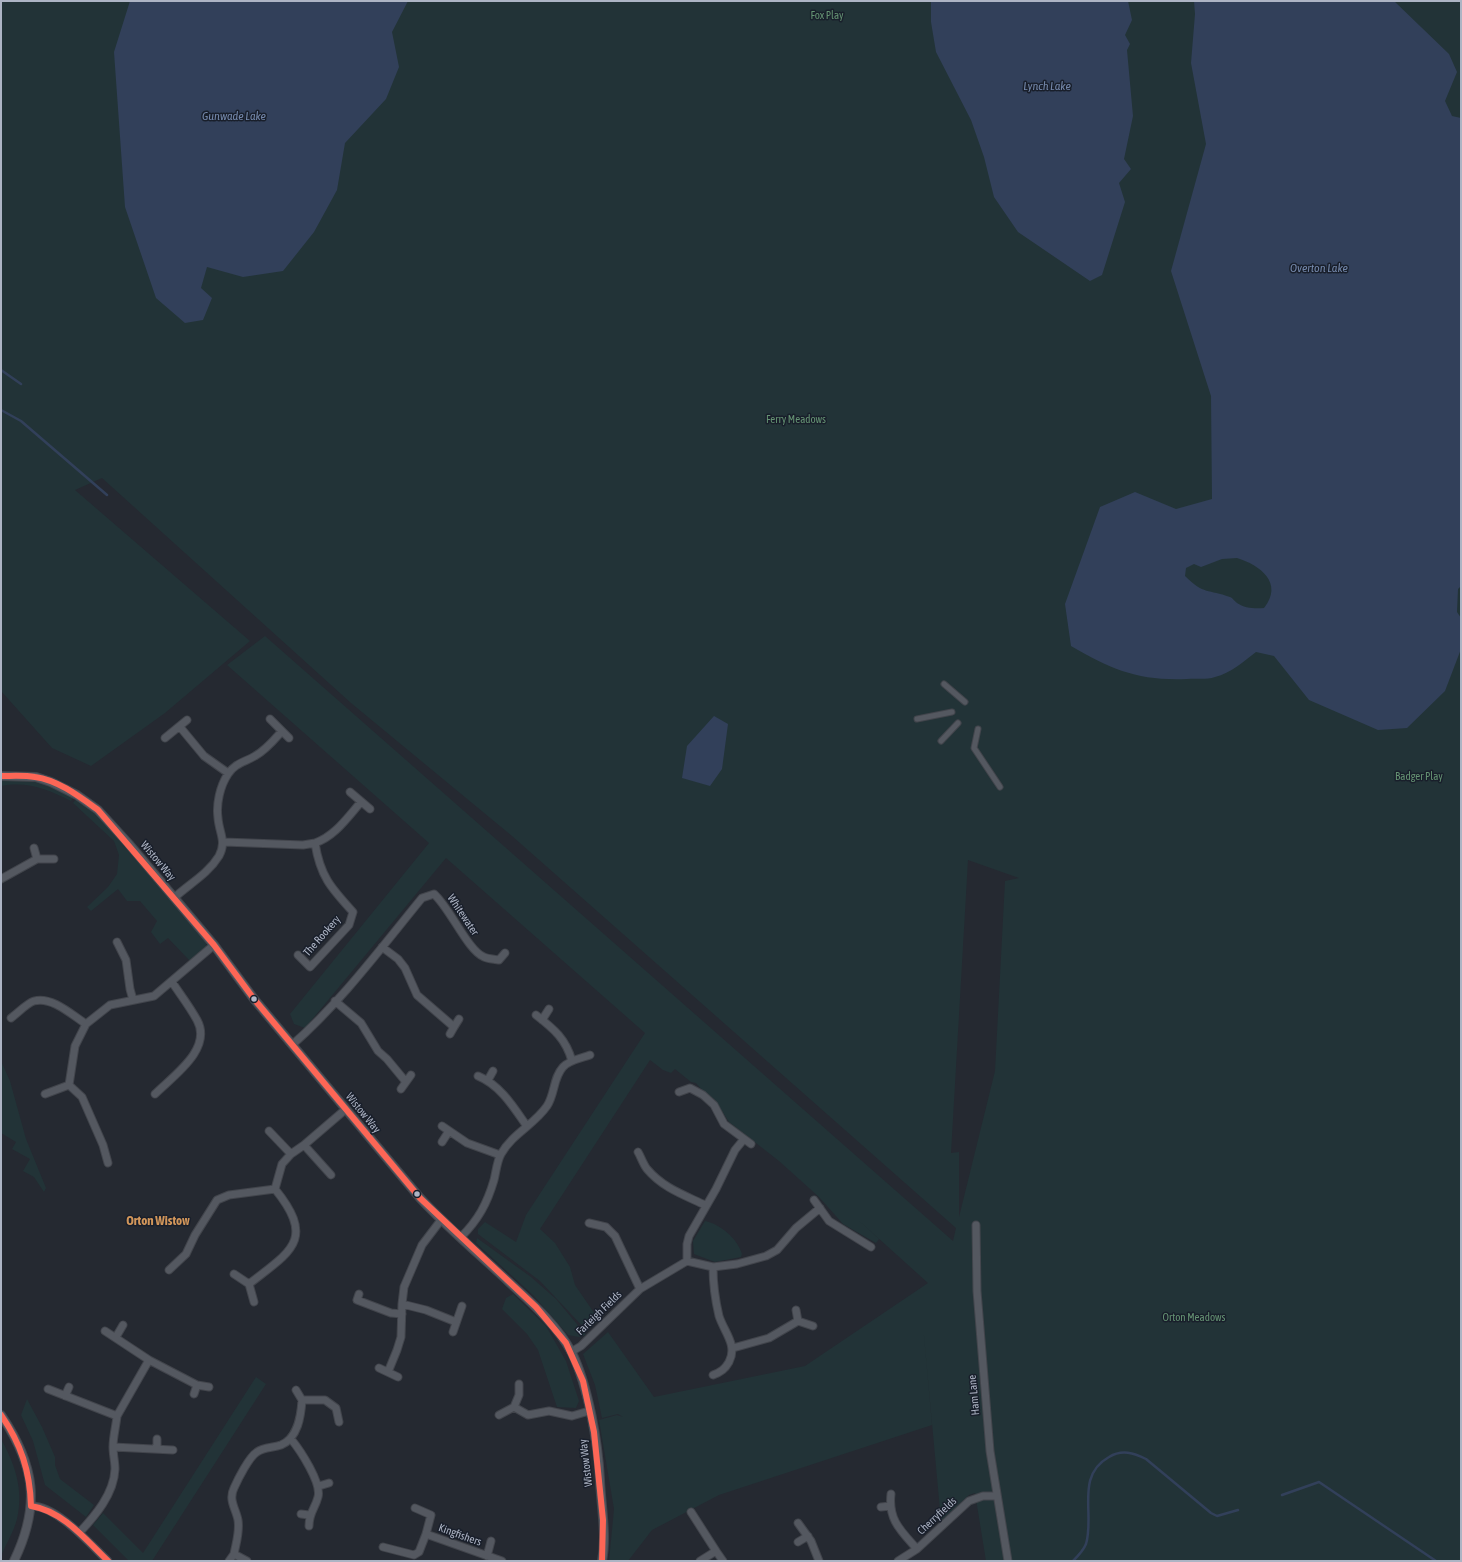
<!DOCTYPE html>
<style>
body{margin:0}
#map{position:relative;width:1462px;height:1562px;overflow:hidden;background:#252931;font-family:"Asap Condensed",sans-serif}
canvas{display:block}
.frame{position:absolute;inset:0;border:2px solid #adb4c4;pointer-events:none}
</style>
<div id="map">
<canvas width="1462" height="1562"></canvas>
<div class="frame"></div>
</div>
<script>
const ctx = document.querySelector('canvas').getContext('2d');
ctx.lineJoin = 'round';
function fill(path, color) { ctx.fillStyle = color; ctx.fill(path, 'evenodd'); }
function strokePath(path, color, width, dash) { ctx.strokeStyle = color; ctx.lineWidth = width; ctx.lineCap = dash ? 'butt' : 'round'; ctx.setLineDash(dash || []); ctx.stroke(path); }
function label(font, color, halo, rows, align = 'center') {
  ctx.font = font + ' "Asap Condensed",sans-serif'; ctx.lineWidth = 3; ctx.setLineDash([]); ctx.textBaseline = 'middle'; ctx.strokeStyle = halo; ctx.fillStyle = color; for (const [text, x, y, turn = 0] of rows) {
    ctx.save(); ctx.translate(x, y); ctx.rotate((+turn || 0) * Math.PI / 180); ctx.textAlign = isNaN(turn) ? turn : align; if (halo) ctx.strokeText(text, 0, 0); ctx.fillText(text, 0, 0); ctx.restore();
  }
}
fill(new Path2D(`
 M1,1H1461V1561H986L975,1493L969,1495L941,1521L923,1325L932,1425L719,1495L652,1530L628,1561H609L614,1509L599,1420L617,1415L623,1417L618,1414L602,1418L595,1385L583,1354L608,1332L654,1397L805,1366L928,1283L856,1218L879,1239L876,1243L843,1224L819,1197L779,1161L729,1122L714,1099L702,1090L696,1083L691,1082L675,1069L671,1073L663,1070L650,1060L540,1229L555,1243L570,1267L575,1285L599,1320L587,1331L540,1281L478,1234V1229L485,1222L516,1242L526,1215L645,1033L446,858L305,1028L294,1024L290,1014L429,843L227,665L265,636L953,1241L956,1228L512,836L351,703L102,478L75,490L250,641L165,713L91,766L52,748L1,691ZM968,860L1019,878L1005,881L995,1071L959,1217V1152L951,1153Z
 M24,779L42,782L73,798L71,801C47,789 28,781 1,786V780Z
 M76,799L95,813L111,829L206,943V948L190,961L168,938L160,944L151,932L157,921L140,901H127L118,889L91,911L87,907L108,887L117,874L119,855L114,841L73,803Z
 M1,1061L10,1081L26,1139L46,1188L44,1192L34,1177L23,1171L30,1159L12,1149L16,1142L1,1133Z
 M705,1221C720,1224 738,1239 742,1254L741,1257L715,1262L694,1254L693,1241Z
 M477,1238L531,1277L556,1299L586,1335L579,1337L568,1335L534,1296L476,1243Z
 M513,1294L546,1326L566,1361L579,1401L576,1408L557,1407L538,1350L527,1334L502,1309L506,1298Z
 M256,1377L266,1384L152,1561H129L93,1525L103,1513L143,1553Z
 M27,1399L42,1427L55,1457V1465L60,1479L94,1505L86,1517L45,1485L33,1441L21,1415Z
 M1,1439C15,1464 24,1490 17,1519C14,1531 6,1544 1,1556Z`), '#223337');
fill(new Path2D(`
 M130,1H408L392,32L399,67L386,99L345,143L337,190L314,232L283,271L243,277L207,267L201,288L212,298L203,320L185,323L156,298L125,207L114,52Z
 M931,1H1128L1132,20L1125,35L1130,44L1127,50L1133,116L1124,159L1131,169L1119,183L1125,202L1102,275L1090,281L1018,232L994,197L984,157L971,120L936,52L931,22Z
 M1194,1H1394L1449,54L1457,72L1445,101L1452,116L1461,118V586L1458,589L1457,612L1461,618V649L1445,691L1407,728L1378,730L1309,700L1274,656L1256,652C1243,662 1231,673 1215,677C1206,680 1196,678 1187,679C1139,681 1112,670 1071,646L1065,604L1100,507L1135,492L1176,509L1212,499L1211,396L1171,271L1206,144L1191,63L1195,14ZM1237,558C1260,565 1284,583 1264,608C1255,609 1244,608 1237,603C1234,601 1233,598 1230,597C1208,589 1204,595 1185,576L1186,568L1194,564L1201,567L1222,559Z
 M714,716L728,724L722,769L710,786L682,778L687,746Z`), '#32405a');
strokePath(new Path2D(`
 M1,370L21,384
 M1,410L21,421L107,495
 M1282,1495L1319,1482L1436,1561
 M1073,1561C1077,1557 1084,1549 1086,1544C1095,1514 1075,1476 1109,1457C1122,1449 1134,1453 1146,1459L1211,1513L1217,1516L1238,1510`), '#32405a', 2.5);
const pedestrian = new Path2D(`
 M944,684L965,702
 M917,719L952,712
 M978,729L974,748L1000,787
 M941,741L958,723`);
const minor = new Path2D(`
 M270,719L289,738
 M180,727L204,756L228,773
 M165,738L187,720
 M350,792L370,809
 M224,842L303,845L315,843C320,876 331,888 353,912L349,925L310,967L298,955
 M315,843C335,836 347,818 361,802
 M34,848L37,859
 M1,879L37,859H54
 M174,898C189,884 208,874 219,856C227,841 219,833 218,818C216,804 220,786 228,774C235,763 245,762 255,756C266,750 274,740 282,731
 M117,942L126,960L130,989L133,1000
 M382,947L398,959L405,968L417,995L454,1027L450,1034
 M335,1001L361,1023L378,1051L387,1059L406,1082L401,1089
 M536,1015C554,1029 566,1039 572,1061
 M11,1018C18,1013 27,1003 34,1001C52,996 72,1015 86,1024
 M542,1020L549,1009
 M454,1027L459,1019
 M292,1045C341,1002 381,948 422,898L434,894C450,908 468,951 484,957C488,959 494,959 499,960L505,953
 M478,1076C500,1085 513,1106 526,1125
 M488,1080L493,1071
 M406,1082L411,1075
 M679,1092L690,1088L703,1095L714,1105L724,1124L751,1144
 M45,1094L69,1085
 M155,1094C173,1076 213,1049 197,1020C190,1007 180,994 172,982
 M442,1126L467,1143L500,1155
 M269,1131L291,1154
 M442,1142L449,1131
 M304,1145L331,1175
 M638,1152C641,1157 643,1164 647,1169C663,1188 684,1195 705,1205
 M108,1163L103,1145L82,1097L69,1085L75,1046L86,1024L110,1005L154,996L214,945
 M814,1200L829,1221L871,1247
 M589,1223L606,1227L615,1236L640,1289
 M976,1225L977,1291L990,1451L1008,1561
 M461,1237C478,1220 487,1204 494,1180C496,1172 497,1161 501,1154C513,1133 534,1125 547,1106C555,1094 553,1078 563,1067C569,1060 582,1058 590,1055
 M687,1261V1244L689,1236L716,1189L735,1150L744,1139
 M169,1270L186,1254L195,1235L217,1200L229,1195L275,1189
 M234,1274L249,1284L254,1302
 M249,1284C291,1251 316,1240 275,1189L282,1164L291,1154L304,1145L346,1109
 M359,1294L357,1300L391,1313L402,1314
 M402,1304L426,1310L456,1322
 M796,1310L798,1321L813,1326
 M105,1331L149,1360L117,1416
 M453,1332L462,1306
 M116,1337L123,1325
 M733,1348L769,1338L798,1321
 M571,1352L581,1346L640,1289L687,1261L713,1267L737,1264L766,1256L777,1250L796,1228L820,1208
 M149,1360L197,1385L209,1387
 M379,1368L398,1377
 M388,1372L397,1350L401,1337L402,1304L404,1287L422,1245L441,1220
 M713,1375C721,1372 725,1369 729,1362C738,1345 724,1332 719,1316C715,1299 713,1284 713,1267
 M519,1384V1395L514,1407L528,1415L549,1411L572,1416L589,1411
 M48,1389L117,1416C116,1426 113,1437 113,1447C113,1454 115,1462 115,1469C114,1494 95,1516 79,1533
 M296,1390L302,1400
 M194,1394L197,1385
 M65,1396L69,1387
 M499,1415L514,1407
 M291,1439C300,1450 322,1483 318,1497C315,1509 309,1512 309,1526
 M113,1447L173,1450
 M157,1449V1439
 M319,1486L329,1483
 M891,1494C888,1520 901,1531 917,1549
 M31,1506C56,1505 90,1544 108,1561
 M881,1507L890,1506
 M415,1508L431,1515L426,1534
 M691,1512L716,1551
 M301,1514L309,1515
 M798,1523L811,1541L819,1561
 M798,1542L808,1536
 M383,1547L414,1555L419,1552L426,1534L502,1561
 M234,1554C236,1543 240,1532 238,1520C236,1509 228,1500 234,1488C238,1479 249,1457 257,1452C264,1447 273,1448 281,1445C298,1438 301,1416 302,1400H325L336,1408L339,1422
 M487,1556L491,1541
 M229,1561L234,1554L247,1561
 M700,1561L716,1551L723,1561
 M898,1561L917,1549L969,1501L983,1496H997`);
const tertiary = new Path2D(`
 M1,776L36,777L51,782L77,795L98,810L129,844L214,945L254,999L420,1198C448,1228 480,1255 510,1283C532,1303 558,1326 572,1353C588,1386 598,1442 600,1480C601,1506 607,1535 602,1561
 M1,1415C35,1465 41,1505 14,1561`);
strokePath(pedestrian, '#42454c', 7);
strokePath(minor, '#42454c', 9);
strokePath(tertiary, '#42454c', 10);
strokePath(pedestrian, '#545860', 5);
strokePath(minor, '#545860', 7);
strokePath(tertiary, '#545860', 8);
strokePath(new Path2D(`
 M1,776C12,776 24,775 35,777C58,780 80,797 98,810L214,945L254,999L420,1198L536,1307L566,1343L583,1381L594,1432L603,1520L602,1561
 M1,1415C21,1444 30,1471 31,1506
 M31,1506C63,1511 86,1540 108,1561`), '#fd6656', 6);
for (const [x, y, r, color] of [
 [254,999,3.5,"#adb4c4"],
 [417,1194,3.5,"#adb4c4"]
]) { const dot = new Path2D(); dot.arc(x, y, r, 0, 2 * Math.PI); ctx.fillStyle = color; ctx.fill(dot); strokePath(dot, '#191f2b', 1.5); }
label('11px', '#659373', '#191f2b', [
 ["Fox Play",827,16],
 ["Ferry Meadows",796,420],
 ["Badger Play",1419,777],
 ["Orton Meadows",1194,1318]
]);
label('11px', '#adb4c4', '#191f2b', [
 ["Wistow Way",158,861,50],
 ["Whitewater",463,915,56],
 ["The Rookery",322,936,-49],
 ["Wistow Way",363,1113,51],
 ["Farleigh Fields",599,1313,-44],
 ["Ham Lane",974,1395,-95],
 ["Wistow Way",586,1463,-97],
 ["Cherryfields",937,1516,-43],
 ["Kingfishers",460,1535,20]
]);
label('italic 12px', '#7589ac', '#191f2b', [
 ["Lynch Lake",1047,86],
 ["Gunwade Lake",234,116],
 ["Overton Lake",1319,268]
]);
label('bold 13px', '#d2965a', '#191f2b', [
 ["Orton Wistow",158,1221]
]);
</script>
